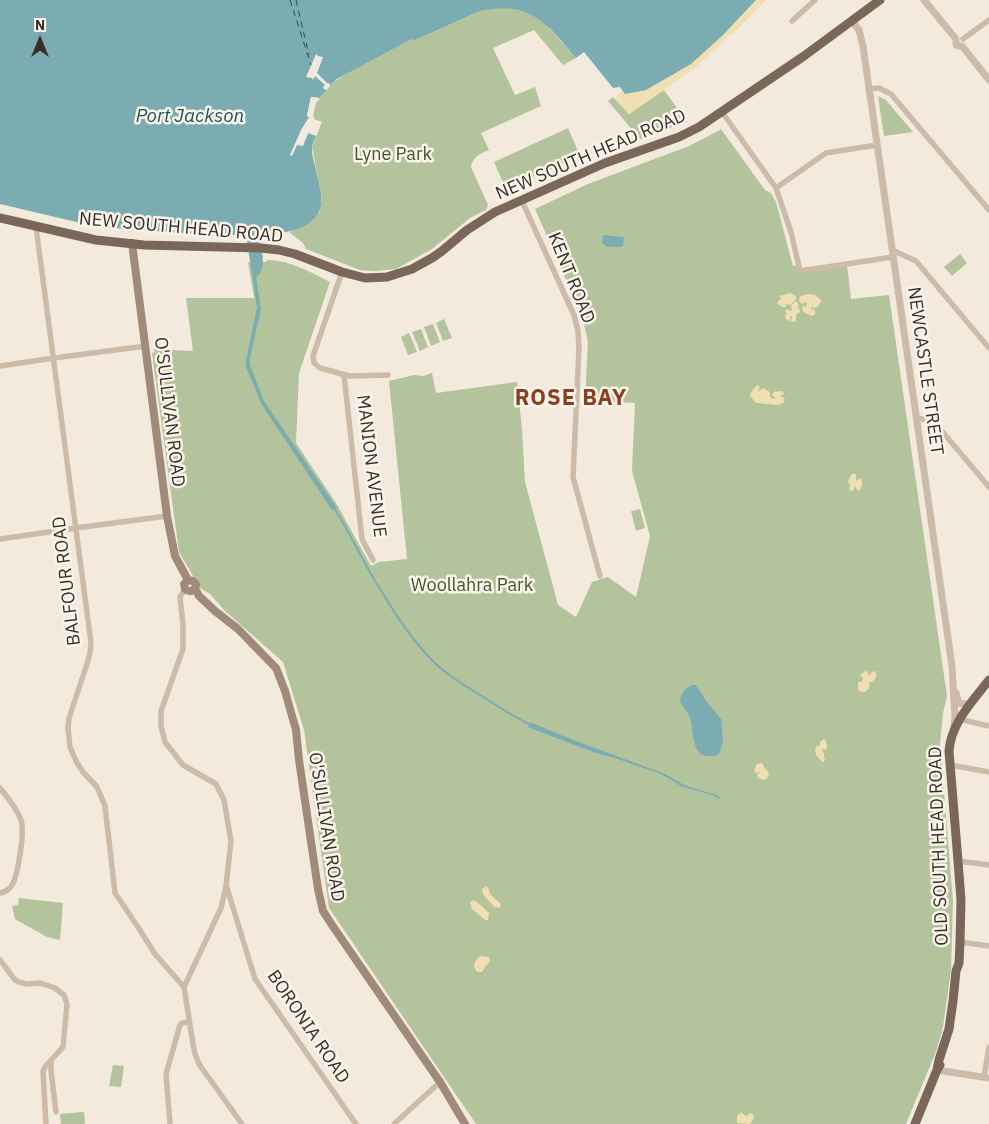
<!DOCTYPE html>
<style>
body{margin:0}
#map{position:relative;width:989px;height:1124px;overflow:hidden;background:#f3eadd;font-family:"IBM Plex Sans",sans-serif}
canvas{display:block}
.north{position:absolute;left:15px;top:15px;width:50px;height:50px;-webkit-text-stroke:4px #faf4ea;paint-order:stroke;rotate:0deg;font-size:14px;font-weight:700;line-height:20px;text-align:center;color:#392f29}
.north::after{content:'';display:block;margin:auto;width:18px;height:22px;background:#392f29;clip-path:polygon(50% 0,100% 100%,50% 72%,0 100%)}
</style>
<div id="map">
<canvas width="989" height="1124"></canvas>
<div class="north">N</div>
</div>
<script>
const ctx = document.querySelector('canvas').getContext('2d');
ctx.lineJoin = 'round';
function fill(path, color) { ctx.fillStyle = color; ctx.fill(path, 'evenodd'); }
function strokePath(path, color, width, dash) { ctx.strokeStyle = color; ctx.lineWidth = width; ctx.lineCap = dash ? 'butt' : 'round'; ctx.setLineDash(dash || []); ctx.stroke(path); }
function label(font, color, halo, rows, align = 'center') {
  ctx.font = font + ' "IBM Plex Sans",sans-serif'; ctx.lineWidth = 5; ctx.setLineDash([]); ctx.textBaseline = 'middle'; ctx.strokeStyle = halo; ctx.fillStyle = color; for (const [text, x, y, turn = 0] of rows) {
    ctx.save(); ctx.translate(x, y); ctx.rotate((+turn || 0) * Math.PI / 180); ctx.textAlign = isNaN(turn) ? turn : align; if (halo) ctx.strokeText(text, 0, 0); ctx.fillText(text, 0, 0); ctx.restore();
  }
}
fill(new Path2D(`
 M506,6L525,10L540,18L576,58L563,65L534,30L493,48L515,95L535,87L541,106L481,133L489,150C480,154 473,156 471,167L488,205L486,210L470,218L432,249L396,269L375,271L360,270L306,249L303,243L289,232L311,222L319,213L322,199L312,147L322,122L314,119C310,92 347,73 366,63C379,56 391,49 404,43L412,39L413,41L480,11L492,8Z
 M664,90L687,122L640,139L608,101L613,97L629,114Z
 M878,96L886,100L913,132L884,136Z
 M568,128L580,156L506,189L494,162Z
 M721,129L765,190L771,193L776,202L793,266L798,265V273L847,265L851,299L889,295L947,696L943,713L940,743L953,901L951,970L943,1027L937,1049L906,1124H476L329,908L304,730L283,662L225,611L210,594L200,588L179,552L152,353L155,352L154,349L193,351L186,298H254L248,262H266L267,260C290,260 310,272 330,282L299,373L296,443L336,503L371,566L379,562L407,559L389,381L414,375L423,376L432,373L436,393L517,382L522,430L525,482L558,605L576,617L592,582L608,577L636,597L650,536L632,471L635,403L585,400L588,342L582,316L535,209L588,184L689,146L716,132Z
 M960,254L967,263L952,276L944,267Z
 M444,319L452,338L443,341L436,323Z
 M433,324L440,342L431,346L424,327Z
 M421,329L428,347L420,351L412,332Z
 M409,333L417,352L408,355L401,337Z
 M640,509L645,528L636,531L631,511Z
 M19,898L63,903L60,940L47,937L15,919L12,906L18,905Z
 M113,1065L124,1066L121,1087L109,1086Z
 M84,1112L85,1124H61L60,1114Z`), '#b3c39c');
fill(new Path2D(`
 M756,0H766L734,33H732L696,67L629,114L615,99L617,95L623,90L626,94L723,35Z
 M790,293L796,296V299L790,305L786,304V307H782L777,303L781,298L779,296Z
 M810,294L815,295L821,300C821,303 818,307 815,308L811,307V309H813L815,311V314L812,316L803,312L802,307L803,306L806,307L807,303L805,302L802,304L799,301L800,297L803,295Z
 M796,301L797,302L799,306L797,308H799L800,312L796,314V321L793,322L791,321L792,316H790V320L788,321L786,319L785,315L787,314L785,310L788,309L790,311L792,310L791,305Z
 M757,385L760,387L758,392L763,388L770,392V397L773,399L776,398L772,395L774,392L781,391L783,392L784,394L780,396L784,398L785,400L783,403L778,405L756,403L750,396L751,392Z
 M852,474H856V481L860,478L862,481V486L859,491L857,490L855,486L854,487V490L851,491L849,489L850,486L848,481Z
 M866,671L868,672L869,676L872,672L876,671V678L872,682H869C870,687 869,689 865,692H861L858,690V682H862L863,678L860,675L861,674Z
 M824,739L826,741L827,746L826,750L823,749L822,750L824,753V757L825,759L824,762H822L816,755L815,750L817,746L820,745V742Z
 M762,763L764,767L763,769L765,768L769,773L768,777L765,780L758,778L757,775L760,772L756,773L754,770L757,764Z
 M486,886C490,889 488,891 491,895C494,899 499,900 501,905L500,908L494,907L483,894L482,889Z
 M473,900L477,902L489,913L488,920H485L472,909L470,902Z
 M480,956L489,957L490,962L486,965L482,972H480L476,971L474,965L476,960Z
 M741,1112L744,1115L747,1116L750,1113L753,1114L754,1118L750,1124L737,1123V1116Z`), '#efdfb3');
fill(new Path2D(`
 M0,0H756L723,35L691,64L646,90L625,94L620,87L613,88L584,52L576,58C546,23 531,0 480,11L413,41L412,39L404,43L337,79L331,85L319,98L311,97L307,116L310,117L306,132L316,136C315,140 312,144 312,147C311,154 315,164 316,170C318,181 323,195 321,205C317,231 279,234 259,235C261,247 268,269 256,277L261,309L250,358V365L264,401L337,508L332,510L262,405L246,367V361L257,307L246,235H215L112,228L89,225L0,204Z
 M603,235L624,237L623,246H622L621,247H616L615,246L610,247L606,246L604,244H602Z
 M692,685H696L706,701L721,719L723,740L720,752L717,755C690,762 695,735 690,718C688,712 683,707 680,702C681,693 684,689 692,685Z
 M530,722L568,738L665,774L684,785L713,794H715V796L681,786L661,774L615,758L593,752L528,727Z`), '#7bacb1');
fill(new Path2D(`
 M316,54L318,56L323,57L317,73L327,83L330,84V86L327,90L324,89L323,87L325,85L315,76L313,80L312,78L306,77Z
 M311,97L319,98V101L312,100L310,114L312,115L313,117L309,131L303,146L297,145L292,156L290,155L301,130L309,117L307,116Z`), '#f3eadd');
strokePath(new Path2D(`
 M334,508C348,529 358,552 371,574C388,602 405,631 427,655C444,674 467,687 488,700C502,709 516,718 531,725
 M715,795L719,798`), '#7bacb1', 2);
strokePath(new Path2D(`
 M290,0L311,65
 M296,0L309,55`), '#1c545c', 1, [6, 5]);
strokePath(new Path2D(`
 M792,21L815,0
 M963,39L989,20
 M869,89L879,88L891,94L989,210
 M722,112L776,188L791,232L800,271L893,257
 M776,188L826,153L877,145
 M522,201L574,315L578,331L579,348L573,477L600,576
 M36,227L91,643L90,653L87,664L69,718L68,728L70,747L77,763L83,772L97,787L105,806L115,893L138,927L155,954L184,987
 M892,250L916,261L989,348
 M342,272L313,356L314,363L320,368L349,376L388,375
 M0,366L54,358L146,346
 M344,375L362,539L373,560
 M917,418L928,420L941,430L989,487
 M0,539L76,528L167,516
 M185,589L180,597L183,625V649L161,711V726L165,742L183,765L216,784L224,800L231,841L226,886L221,908L184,987L193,1044L195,1054L199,1064L242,1124
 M959,719L989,726
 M950,767L956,766L989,772
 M0,788C8,798 17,808 21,820C25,831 18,875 12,885C9,890 6,892 0,893
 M958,861L989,865
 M227,888L255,979L356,1124
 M960,942L989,946
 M0,960L15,980L19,982L27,984L40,983L55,988L64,995L67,1004L63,1047L45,1067L43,1071L46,1124
 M51,1060V1071L56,1112
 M984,1077L989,1047
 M170,1124L166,1074L180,1025L182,1023L189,1022
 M394,1124L440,1082`), '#ccbba8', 5.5);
strokePath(new Path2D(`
 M924,0L956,39V45L959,46H962
 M852,21L859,30L863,46L952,666L955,717L954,727
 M962,46L989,80
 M956,693L959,703L965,704L971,703
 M937,1070L989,1078`), '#ccbba8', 7);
strokePath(new Path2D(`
 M132,243L167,516L175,556L188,580
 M195,588C192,592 189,592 185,589L184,584L188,580L193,581L196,584L195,588L199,596L215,611L238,629L276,668L285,691L296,730L299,760L318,889L323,911L332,925L440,1082L465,1124`), '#a08a79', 8);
strokePath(new Path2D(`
 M0,218L96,240L144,245L261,248L279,250L295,254L342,272L365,278L387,277L412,269L432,258L442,251L467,230L495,212L605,163L679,137L699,127L804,56L880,0
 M937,1070L939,1060L949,1029L953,1001L956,971L959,963L960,942L961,900L958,861L949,751C951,723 972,702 989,680
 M915,1124L937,1070L940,1065`), '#7b6759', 9);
label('18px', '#45582b', '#faf4ea', [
 ["Lyne Park",393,155],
 ["Woollahra Park",472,586]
]);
label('18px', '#392f29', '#faf4ea', [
 ["NEW SOUTH HEAD ROAD",591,155,-23],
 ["NEW SOUTH HEAD ROAD",181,228,5],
 ["KENT ROAD",571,278,68],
 ["NEWCASTLE STREET",925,371,82],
 ["O'SULLIVAN ROAD",169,412,83],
 ["MANION AVENUE",371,466,83],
 ["BALFOUR ROAD",67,581,-97],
 ["O'SULLIVAN ROAD",326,827,81],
 ["OLD SOUTH HEAD ROAD",939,846,-92],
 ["BORONIA ROAD",308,1027,56]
]);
label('italic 19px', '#1c545c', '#faf4ea', [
 ["Port Jackson",190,117]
]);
ctx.letterSpacing = '1px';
label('bold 22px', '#8a3f1f', '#faf4ea', [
 ["ROSE BAY",571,399]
]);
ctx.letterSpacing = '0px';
</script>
